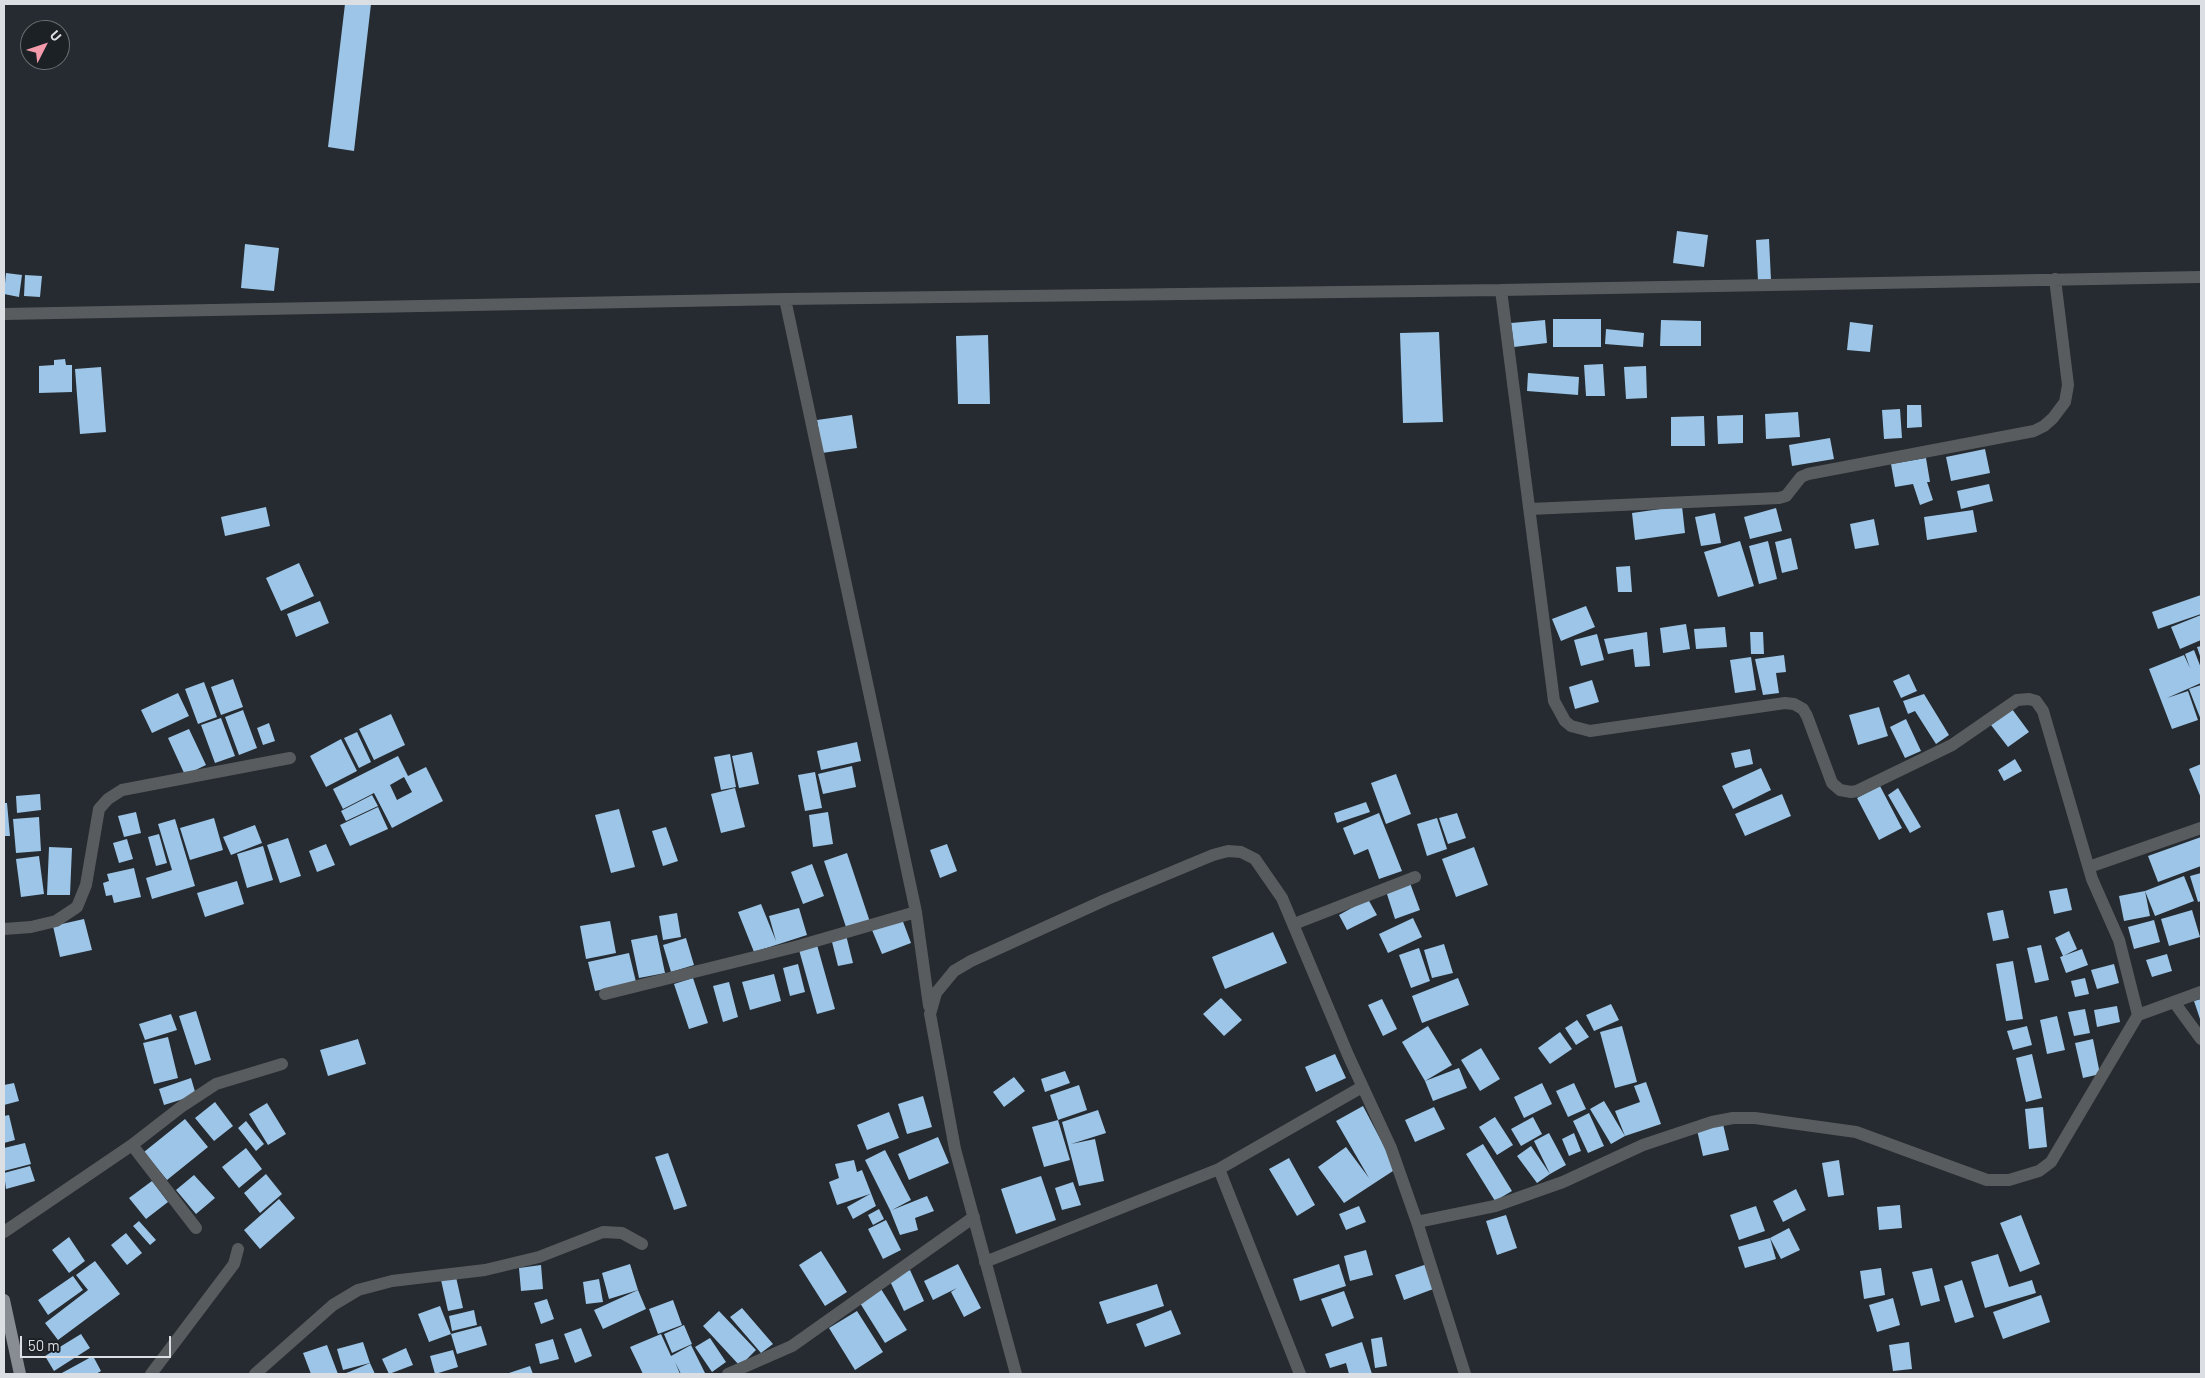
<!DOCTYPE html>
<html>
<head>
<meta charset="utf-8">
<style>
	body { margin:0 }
	#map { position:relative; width:2205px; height:1378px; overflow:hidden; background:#252b30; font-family:Barlow,sans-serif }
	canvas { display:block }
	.frame { position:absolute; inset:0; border:5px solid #dbdee2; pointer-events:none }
	.north { position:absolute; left:20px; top:20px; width:50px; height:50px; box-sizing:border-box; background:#1c2126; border:1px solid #686d71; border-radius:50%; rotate:49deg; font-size:14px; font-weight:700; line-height:20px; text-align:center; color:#dbdee2 }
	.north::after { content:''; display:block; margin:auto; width:18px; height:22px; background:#f39aab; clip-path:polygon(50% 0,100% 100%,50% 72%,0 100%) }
	.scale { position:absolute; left:20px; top:1336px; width:151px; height:22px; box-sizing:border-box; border:2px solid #dbdee2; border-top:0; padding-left:6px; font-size:15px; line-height:18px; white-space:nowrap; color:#dbdee2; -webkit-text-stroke:4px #1c2126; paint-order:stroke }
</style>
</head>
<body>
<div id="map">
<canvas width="2205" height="1378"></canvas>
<div class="frame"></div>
<div class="north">U</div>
<div class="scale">50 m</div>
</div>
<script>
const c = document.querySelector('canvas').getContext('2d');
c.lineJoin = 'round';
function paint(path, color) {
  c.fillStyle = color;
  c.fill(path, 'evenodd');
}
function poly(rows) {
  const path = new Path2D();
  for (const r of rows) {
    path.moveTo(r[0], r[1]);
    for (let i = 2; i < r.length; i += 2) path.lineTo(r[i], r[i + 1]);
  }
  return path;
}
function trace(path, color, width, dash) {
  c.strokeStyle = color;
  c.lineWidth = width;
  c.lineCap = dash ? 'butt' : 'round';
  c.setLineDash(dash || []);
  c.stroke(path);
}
paint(poly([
	[345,4,371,4,354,151,328,147],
	[1677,231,1708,235,1704,267,1673,263],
	[1769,239,1771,280,1758,281,1756,240],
	[245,244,279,248,274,291,241,288],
	[6,273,22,275,19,297,4,294],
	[25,275,42,276,40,297,24,296],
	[1553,319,1601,319,1601,347,1553,347],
	[1545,320,1547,343,1514,347,1511,323],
	[1661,320,1701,321,1701,346,1660,346],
	[1850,322,1873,325,1870,352,1847,350],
	[1606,329,1644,333,1643,347,1605,344],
	[1439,332,1443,422,1403,423,1400,333],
	[988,335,990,404,958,404,956,336],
	[65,359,66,365,72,365,72,392,39,393,39,366,54,365,54,360],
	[1603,364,1605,396,1586,396,1584,365],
	[1646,366,1647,398,1626,399,1624,367],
	[101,367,106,432,80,434,75,369],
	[1528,373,1579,377,1578,395,1527,391],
	[1907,405,1921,405,1922,427,1907,428],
	[1900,409,1902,438,1884,439,1882,410],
	[1798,412,1800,437,1766,439,1765,414],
	[852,415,857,448,822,453,817,420],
	[1743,415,1743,443,1718,444,1717,416],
	[1704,416,1705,446,1671,446,1671,417],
	[1830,438,1834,459,1792,466,1789,445],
	[1985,449,1990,473,1951,481,1946,457],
	[1926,458,1930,482,1927,482,1933,500,1920,505,1913,484,1895,487,1891,464],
	[1989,484,1993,501,1961,509,1957,491],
	[1682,506,1685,533,1635,540,1632,513],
	[266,507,270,526,225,536,221,517],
	[1776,508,1782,531,1750,539,1744,517],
	[1973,510,1977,532,1927,540,1924,517],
	[1715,513,1721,543,1701,546,1695,517],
	[1874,519,1879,545,1855,549,1850,524],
	[1791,538,1798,569,1782,573,1775,542],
	[1740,541,1754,586,1718,597,1704,552],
	[1768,541,1777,579,1759,584,1749,546],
	[299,563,314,596,281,611,266,578],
	[1630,566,1632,592,1618,592,1616,567],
	[2201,595,2201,614,2158,629,2152,612],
	[320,601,329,623,296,637,287,614],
	[1586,606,1595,627,1561,641,1552,619],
	[2201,615,2201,640,2180,649,2171,627],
	[1686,624,1690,649,1663,653,1660,628],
	[1725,627,1727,647,1696,649,1694,629],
	[1647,632,1650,666,1635,667,1633,649,1608,654,1604,639],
	[1750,632,1763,632,1764,654,1751,654],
	[1597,634,1604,660,1581,666,1574,640],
	[2201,646,2201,659,2197,647],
	[2194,650,2201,668,2201,683,2167,698,2188,691,2198,720,2172,729,2149,669,2184,655,2190,668,2185,654],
	[1784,655,1786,672,1776,673,1779,693,1763,695,1755,659],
	[1751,657,1756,690,1735,693,1730,660],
	[1909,674,1917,691,1901,698,1893,681],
	[233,679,243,707,221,715,211,687],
	[1592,680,1599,702,1575,709,1569,687],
	[204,682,217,717,198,724,185,689],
	[2201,685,2201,720,2189,689],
	[178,693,189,716,152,733,141,710],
	[1924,694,1949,735,1936,744,1915,711,1908,714,1903,701],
	[1879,707,1888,736,1858,745,1849,715],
	[2012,709,2029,732,2008,747,1991,725],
	[243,710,257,748,239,755,225,717],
	[391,714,405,745,374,760,359,729],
	[221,718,235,756,215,763,201,725],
	[1906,719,1921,751,1905,758,1890,727],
	[269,723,275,741,263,745,257,728],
	[189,729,206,765,185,775,168,738],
	[357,732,371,762,359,768,344,738],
	[341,739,357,771,326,787,310,756],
	[857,742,861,761,821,770,817,751],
	[1750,749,1753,764,1735,768,1731,753],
	[752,752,759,784,739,788,732,756],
	[730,754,736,787,721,790,714,757],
	[398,756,408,776,426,767,443,801,392,828,374,793,343,809,333,789],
	[404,777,412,792,397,800,390,785],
	[2015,759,2022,771,2004,781,1998,770],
	[2201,764,2201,798,2189,769],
	[852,766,856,787,823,794,818,774],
	[1761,768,1771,790,1733,809,1722,786],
	[815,772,822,808,805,811,798,775],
	[1396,774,1411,814,1386,824,1371,783],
	[1880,786,1902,828,1879,840,1857,798],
	[735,788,745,827,721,833,711,794],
	[1898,788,1921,827,1910,833,1888,795],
	[40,794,41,810,17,813,16,796],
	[1782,794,1791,816,1745,836,1735,814],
	[372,795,378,806,346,821,341,811],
	[1366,802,1370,812,1337,823,1334,813],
	[4,803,7,803,10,836,4,836],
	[378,807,388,829,350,846,340,825],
	[619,809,635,867,611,873,595,815],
	[136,812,141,833,124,837,118,816],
	[828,812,833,844,813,847,809,815],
	[1379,813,1402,871,1379,879,1368,849,1354,855,1343,828],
	[1457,813,1466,838,1448,844,1439,818],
	[39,817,41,851,16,853,13,819],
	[214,818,223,850,190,860,180,828],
	[1437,818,1447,849,1427,856,1417,824],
	[175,819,195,886,152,899,146,878,172,870,158,824],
	[255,825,262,843,231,855,223,837],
	[666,827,678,861,663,866,652,831],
	[159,834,167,863,156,866,148,837],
	[2201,837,2201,866,2158,882,2148,856],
	[288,838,301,876,280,883,267,845],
	[127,839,133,859,119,863,113,843],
	[326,844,335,865,317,872,309,851],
	[947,844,957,871,940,878,930,850],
	[263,846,273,880,247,888,237,854],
	[49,847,72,848,70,895,47,895],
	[1474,847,1488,885,1456,897,1442,859],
	[847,853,870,922,847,930,824,861],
	[39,856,44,894,21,897,16,859],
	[812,864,824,896,803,904,791,872],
	[134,868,141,897,114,903,112,895,106,896,103,883,109,881,107,874],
	[2201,873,2201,901,2198,902,2190,876],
	[2184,876,2194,901,2155,916,2145,891],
	[237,881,244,904,205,917,197,893],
	[1410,883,1420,910,1395,919,1386,891],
	[2067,888,2072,910,2054,914,2049,891],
	[2145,891,2150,916,2124,921,2119,896],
	[1368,899,1377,915,1347,930,1339,915],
	[761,904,776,941,769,916,799,908,807,935,754,952,738,912],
	[2003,910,2009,938,1993,941,1987,913],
	[2192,910,2200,937,2169,946,2161,919],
	[677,913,681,937,663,940,659,916],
	[1413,918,1422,937,1388,953,1379,934],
	[84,919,92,950,60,957,53,926],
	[902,919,911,943,882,954,872,930],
	[2154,920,2160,942,2134,949,2128,927],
	[610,921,616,953,586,959,580,926],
	[2069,931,2077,949,2063,956,2055,938],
	[1273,932,1287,963,1225,989,1212,957],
	[657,935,665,973,639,978,631,940],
	[846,935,853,963,838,966,831,938],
	[686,938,694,965,671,972,663,945],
	[1444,944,1453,973,1432,978,1424,950],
	[817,945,835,1009,817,1014,799,950],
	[2041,945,2049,980,2035,983,2027,948],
	[1419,948,1430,981,1411,988,1399,955],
	[2082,949,2088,965,2066,973,2060,957],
	[629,953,636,982,595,991,588,962],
	[2167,954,2172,971,2152,977,2146,960],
	[2013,961,2023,1019,2006,1021,1996,964],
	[798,964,805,992,790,996,783,968],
	[2114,964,2119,983,2097,989,2091,970],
	[774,974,781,1001,750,1010,742,982],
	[693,978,708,1023,689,1029,674,984],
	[1458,978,1469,1005,1422,1023,1412,996],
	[2085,978,2089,994,2075,997,2071,981],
	[729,982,738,1017,723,1022,713,986],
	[1221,998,1242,1020,1224,1036,1203,1014],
	[1382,999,1397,1029,1383,1036,1368,1005],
	[2201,999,2201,1022,2194,1001],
	[1611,1004,1619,1020,1594,1031,1586,1015],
	[2117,1006,2120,1022,2097,1027,2094,1010],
	[2085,1009,2090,1033,2074,1036,2068,1012],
	[196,1011,211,1060,195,1065,179,1016],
	[171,1014,177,1030,145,1040,139,1024],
	[2057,1016,2065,1050,2047,1054,2040,1020],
	[1577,1020,1589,1037,1576,1045,1565,1028],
	[1428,1026,1452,1065,1425,1081,1459,1068,1467,1088,1433,1101,1425,1081,1402,1042],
	[1622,1026,1637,1082,1615,1088,1600,1032],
	[2027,1026,2032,1045,2013,1050,2007,1031],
	[1560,1032,1572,1049,1550,1064,1538,1048],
	[168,1037,178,1078,154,1084,143,1043],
	[358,1039,366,1064,328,1076,320,1050],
	[2093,1039,2100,1074,2083,1078,2075,1043],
	[1481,1048,1500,1079,1480,1091,1461,1060],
	[1335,1054,1346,1078,1316,1092,1305,1067],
	[2032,1054,2042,1098,2026,1102,2016,1058],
	[1065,1071,1070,1083,1045,1092,1041,1079],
	[1014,1077,1025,1091,1004,1107,993,1092],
	[191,1078,196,1095,164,1105,159,1089],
	[1646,1082,1661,1124,1625,1136,1615,1111,1640,1102,1634,1086],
	[14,1083,19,1101,4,1105,4,1085],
	[1542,1083,1552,1104,1524,1118,1514,1097],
	[1574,1083,1586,1109,1568,1117,1556,1091],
	[1079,1085,1087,1110,1058,1120,1050,1095],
	[923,1096,932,1127,907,1134,898,1104],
	[1604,1101,1625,1136,1611,1144,1590,1109],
	[215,1102,233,1126,214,1141,195,1118],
	[267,1103,286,1134,268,1145,249,1114],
	[1363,1106,1396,1169,1344,1203,1318,1167,1346,1147,1369,1178,1336,1121],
	[1434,1107,1445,1129,1415,1142,1405,1120],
	[2043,1107,2047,1147,2029,1149,2025,1109],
	[1098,1110,1106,1133,1071,1144,1095,1139,1104,1181,1079,1186,1062,1122],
	[889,1112,899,1138,867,1150,857,1125],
	[1589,1113,1604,1146,1588,1153,1573,1121],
	[9,1115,15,1140,4,1143,4,1116],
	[1495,1117,1513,1145,1497,1155,1479,1127],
	[1533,1117,1542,1134,1521,1146,1511,1129],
	[185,1119,208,1147,167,1180,144,1152],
	[1058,1120,1070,1160,1044,1167,1032,1127],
	[246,1121,264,1144,256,1151,238,1128],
	[1723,1124,1729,1150,1703,1156,1697,1130],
	[1549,1133,1566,1165,1550,1174,1534,1141],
	[1574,1133,1581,1151,1569,1156,1562,1139],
	[938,1137,949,1163,909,1180,898,1154],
	[25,1143,31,1164,4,1171,4,1148],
	[1483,1144,1512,1191,1495,1201,1466,1154],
	[1531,1146,1550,1174,1537,1183,1517,1156],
	[246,1148,262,1169,239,1188,222,1167],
	[885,1150,911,1200,892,1210,927,1196,934,1211,915,1218,918,1230,900,1235,890,1210,865,1160],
	[668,1153,687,1206,674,1210,655,1157],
	[1289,1158,1315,1205,1297,1216,1269,1169],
	[854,1160,857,1172,862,1170,876,1206,853,1219,847,1207,870,1194,837,1205,829,1182,839,1178,835,1164],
	[1839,1160,1844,1195,1828,1197,1822,1163],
	[30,1166,35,1181,6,1189,4,1173],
	[266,1174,282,1194,260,1213,244,1193],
	[194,1175,215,1198,196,1214,176,1190],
	[1041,1176,1056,1220,1016,1234,1001,1189],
	[152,1181,168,1202,146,1219,129,1198],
	[1073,1182,1081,1205,1062,1210,1055,1188],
	[1796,1189,1806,1210,1783,1222,1773,1201],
	[279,1199,295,1218,260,1249,244,1230],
	[1900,1205,1902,1228,1879,1230,1877,1207],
	[1359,1206,1366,1222,1346,1230,1339,1214],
	[1756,1206,1765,1231,1739,1240,1730,1215],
	[879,1209,884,1219,873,1225,868,1215],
	[1506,1215,1517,1248,1497,1255,1486,1221],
	[2021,1215,2040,1264,2020,1272,2000,1223],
	[886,1220,901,1250,883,1259,868,1229],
	[139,1221,156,1240,150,1245,133,1226],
	[1789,1228,1800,1250,1781,1259,1770,1238,1776,1259,1745,1268,1738,1247,1770,1238],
	[126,1233,142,1253,127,1265,111,1245],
	[69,1237,85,1261,69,1273,52,1250],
	[1366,1250,1373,1275,1350,1281,1344,1256],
	[821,1251,847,1292,825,1306,799,1265],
	[1998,1254,2009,1287,2032,1280,2036,1293,1985,1308,1971,1262],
	[95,1261,120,1294,58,1340,45,1323,88,1290,76,1275],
	[630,1264,638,1290,609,1299,602,1273],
	[958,1264,981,1308,964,1317,951,1292,957,1288,933,1300,924,1281],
	[1339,1264,1346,1286,1300,1301,1293,1279],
	[1427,1264,1436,1288,1404,1300,1395,1275],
	[541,1265,543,1289,521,1291,519,1268],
	[1881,1268,1885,1295,1864,1299,1860,1271],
	[1932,1268,1940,1301,1921,1306,1912,1272],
	[910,1270,924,1301,904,1311,889,1279],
	[73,1276,83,1290,48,1315,38,1300],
	[456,1277,463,1308,448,1311,441,1280],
	[599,1279,603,1302,586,1304,583,1282],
	[1962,1280,1974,1317,1955,1323,1944,1286],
	[1157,1284,1164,1306,1107,1324,1099,1302],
	[881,1289,907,1330,885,1343,860,1303],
	[638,1290,646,1309,603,1329,594,1310],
	[1344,1291,1354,1318,1332,1327,1321,1299],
	[2041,1295,2050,1322,2003,1339,1993,1312],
	[1893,1298,1900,1325,1877,1332,1869,1305],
	[547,1299,554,1319,541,1324,534,1303],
	[673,1300,682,1325,658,1334,649,1309],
	[440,1306,451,1334,429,1342,418,1314],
	[742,1308,773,1344,761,1353,730,1317],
	[474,1310,477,1325,452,1331,449,1316],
	[1171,1310,1181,1334,1145,1347,1136,1324],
	[719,1311,756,1350,740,1366,703,1326],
	[857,1311,883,1352,855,1370,829,1328],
	[684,1325,692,1344,672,1353,664,1334],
	[481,1326,487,1345,457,1354,451,1334],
	[581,1328,592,1356,575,1363,564,1334],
	[81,1334,90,1348,54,1371,45,1356],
	[661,1334,671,1356,691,1345,705,1373,681,1374,675,1362,680,1374,643,1374,630,1347],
	[1382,1337,1387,1366,1375,1368,1371,1339],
	[710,1338,726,1362,712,1372,695,1347],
	[553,1339,559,1359,540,1364,535,1344],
	[363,1342,370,1363,343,1370,337,1349],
	[1362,1342,1372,1374,1349,1374,1346,1363,1330,1368,1325,1354],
	[1909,1342,1912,1369,1893,1371,1889,1345],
	[327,1345,338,1374,311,1374,303,1353],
	[406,1348,413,1365,389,1374,382,1359],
	[453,1350,458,1367,435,1374,430,1356],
	[93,1356,101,1371,96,1374,60,1374],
	[370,1363,375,1374,343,1374,349,1372],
	[530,1366,533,1374,506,1374]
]), '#9cc5e7');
trace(poly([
	[1501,290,1554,701,1565,721,1571,726,1590,731,1785,703,1794,704,1803,709,1807,716,1832,783,1840,790,1851,792,1857,791,1952,745,2017,700,2029,699,2036,701,2043,711,2092,879,2119,940,2138,1015],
	[785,299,916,912,929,1006],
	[4,314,785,299,1501,290,2201,277],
	[1530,509,1779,498,1786,496,1801,477,1808,474,2034,431,2044,426,2053,418,2065,402,2068,385,2055,279],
	[2089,867,2201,828],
	[1294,924,1415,877],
	[4,929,31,927,56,921,77,907,86,885,99,809,108,799,122,790,290,758],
	[605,994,795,947,916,912],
	[2174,1002,2201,1039],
	[132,1145,196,1228],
	[1219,1169,1300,1374],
	[1417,1222,1465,1374],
	[4,1232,132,1145,181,1107,216,1084,282,1064],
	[985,1262,1219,1169,1362,1087],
	[151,1374,234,1264,238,1249],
	[255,1374,333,1305,358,1290,392,1281,485,1270,539,1257,603,1232,622,1233,642,1244],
	[728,1374,792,1346,974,1217],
	[1016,1374,955,1149,930,1014,936,993,954,971,971,961,1105,900,1213,855,1228,851,1241,852,1255,859,1282,898,1348,1055,1391,1148,1417,1222,1495,1206,1563,1182,1643,1145,1712,1122,1733,1118,1755,1118,1856,1132,1987,1180,2009,1180,2039,1171,2051,1162,2138,1015,2201,992]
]), '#595c5f', 12);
trace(poly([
	[4,1300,20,1374]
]), '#878d92', 12);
</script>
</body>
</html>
